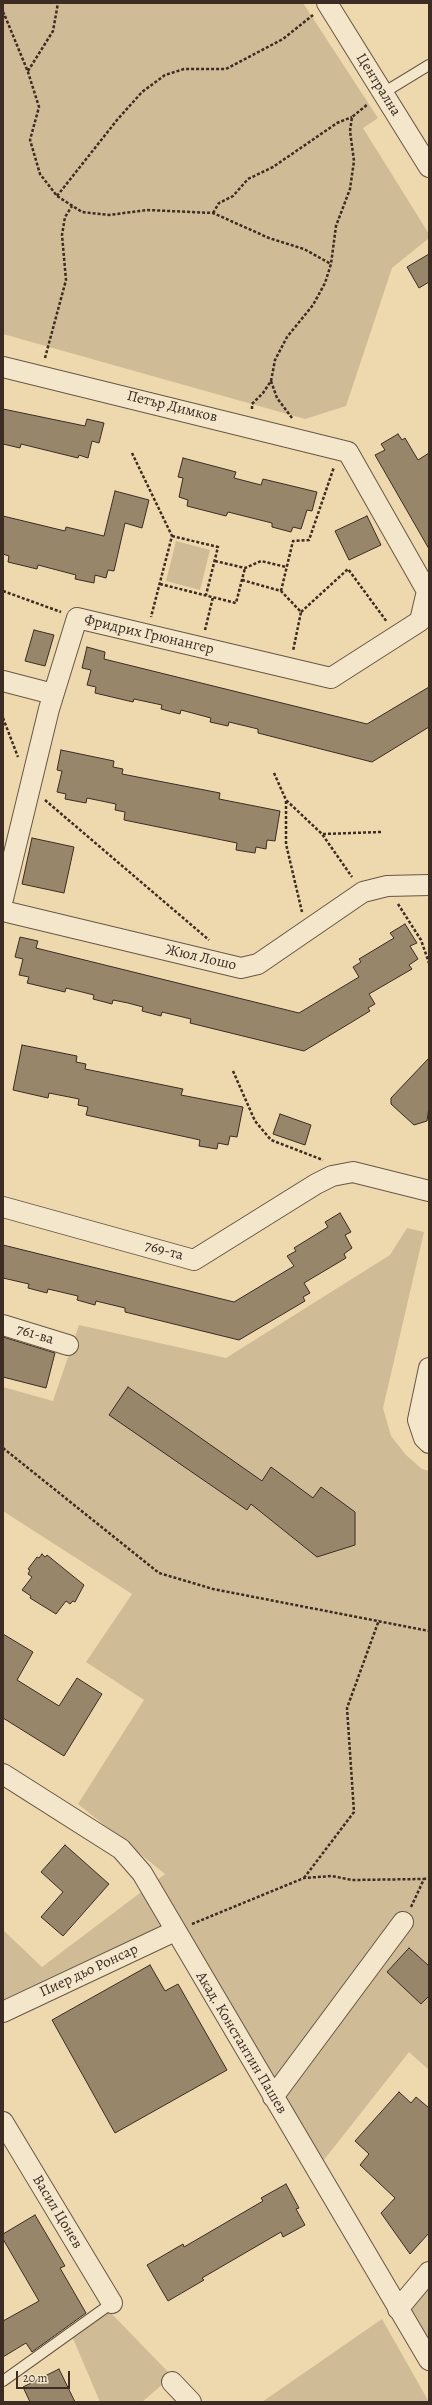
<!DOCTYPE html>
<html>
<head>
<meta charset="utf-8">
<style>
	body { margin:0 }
	#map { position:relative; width:432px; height:2405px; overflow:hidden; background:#edd9ad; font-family:Alegreya,serif }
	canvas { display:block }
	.frame { position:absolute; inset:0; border:4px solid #3c2c23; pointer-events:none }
	.scale { position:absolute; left:16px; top:2371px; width:54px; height:18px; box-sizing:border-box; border:2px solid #3c2c23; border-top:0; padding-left:5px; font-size:12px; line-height:14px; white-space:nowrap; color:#3c2c23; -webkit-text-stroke:3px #f3e6ca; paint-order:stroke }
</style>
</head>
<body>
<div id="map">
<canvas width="432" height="2405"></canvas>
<div class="frame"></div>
<div class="scale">20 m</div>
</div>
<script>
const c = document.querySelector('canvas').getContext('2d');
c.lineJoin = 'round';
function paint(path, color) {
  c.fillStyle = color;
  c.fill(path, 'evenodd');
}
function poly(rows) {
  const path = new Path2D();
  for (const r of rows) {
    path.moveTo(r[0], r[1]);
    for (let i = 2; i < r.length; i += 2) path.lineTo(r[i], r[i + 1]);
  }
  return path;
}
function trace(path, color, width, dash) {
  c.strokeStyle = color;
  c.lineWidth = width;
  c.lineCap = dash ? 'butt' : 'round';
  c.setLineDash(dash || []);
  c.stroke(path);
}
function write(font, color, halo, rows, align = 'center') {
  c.font = font + ' Alegreya,serif';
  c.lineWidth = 4;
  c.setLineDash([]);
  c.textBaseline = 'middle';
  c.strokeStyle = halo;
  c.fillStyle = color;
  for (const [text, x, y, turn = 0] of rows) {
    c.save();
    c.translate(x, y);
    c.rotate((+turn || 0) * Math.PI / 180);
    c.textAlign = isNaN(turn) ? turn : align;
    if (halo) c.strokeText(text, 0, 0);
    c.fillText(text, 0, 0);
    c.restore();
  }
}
paint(poly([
	[3,3,303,3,378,118,363,128,429,234,429,238,392,268,346,406,305,419,3,334],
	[176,541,210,550,200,590,166,581],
	[407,1228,424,1232,383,1408,391,1436,406,1455,422,1469,429,1471,429,2070,409,2052,316,2170,175,1931,3,2012,3,1930,42,1967,165,1874,78,1804,144,1700,86,1662,132,1594,3,1511,3,1387,53,1401,79,1325,226,1358,390,1255],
	[429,2272,429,2353,398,2309],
	[109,2311,172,2376,142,2402,100,2402,72,2336],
	[382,2319,429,2402,262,2402]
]), '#cfbc96');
const building = poly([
	[429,254,429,282,419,288,407,267,429,254],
	[3,409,85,426,87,419,104,423,99,443,92,441,88,458,79,455,78,458,21,444,20,448,3,444,3,409],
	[398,434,402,440,405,438,418,460,429,453,429,549,375,455,385,450,381,444,398,434],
	[183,458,236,472,234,478,261,485,263,479,317,492,312,511,307,510,301,529,293,527,291,532,272,527,272,523,228,512,226,516,187,506,188,500,179,497,183,478,178,477,183,458],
	[115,491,149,500,142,528,125,523,114,571,108,570,106,578,95,575,94,583,75,579,76,575,38,565,37,569,8,562,9,556,3,554,3,516,65,531,66,527,104,536,115,491],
	[367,516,381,545,349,560,335,531,367,516],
	[34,630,54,635,45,666,25,661,34,630],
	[87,647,105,652,104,659,367,724,429,687,429,727,372,762,258,733,258,729,229,722,228,726,210,722,211,718,181,710,180,714,161,709,162,705,134,699,133,702,95,693,96,687,87,685,91,670,82,668,87,647],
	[61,750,114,761,113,767,123,769,122,774,220,793,219,799,280,811,275,841,267,840,266,849,256,847,255,853,236,850,237,843,124,820,125,812,115,810,116,804,87,798,86,803,65,799,66,794,57,792,62,771,57,770,61,750],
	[32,838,74,847,64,893,22,884,32,838],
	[405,924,417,943,410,946,418,959,409,965,412,969,369,994,375,1004,368,1008,370,1011,304,1051,190,1023,191,1019,162,1012,161,1016,142,1011,143,1007,128,1003,113,1000,112,1004,93,999,94,995,66,988,65,992,27,983,29,977,19,975,23,959,15,957,20,937,38,941,36,948,299,1013,359,977,353,967,361,962,359,959,394,938,390,933,405,924],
	[22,1045,77,1056,76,1062,86,1064,85,1069,183,1089,181,1095,243,1107,237,1137,230,1136,228,1145,218,1143,217,1149,199,1146,200,1140,86,1115,88,1107,78,1105,79,1099,49,1093,48,1098,13,1090,22,1045],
	[429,1058,429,1107,427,1121,414,1125,391,1104,391,1098,429,1058],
	[280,1114,311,1125,305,1145,273,1134,280,1114],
	[340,1213,351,1232,345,1235,352,1248,344,1254,346,1258,304,1283,310,1293,303,1297,305,1301,239,1340,125,1312,125,1308,96,1301,95,1305,77,1300,78,1296,48,1289,47,1293,28,1288,29,1284,3,1278,3,1245,234,1302,294,1266,287,1256,296,1251,294,1248,328,1227,325,1222,340,1213],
	[3,1337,55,1353,46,1388,3,1377,3,1337],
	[128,1387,262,1481,271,1467,313,1498,321,1487,355,1512,355,1545,317,1557,251,1504,247,1510,109,1415,128,1387],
	[42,1554,45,1557,47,1555,84,1585,75,1602,73,1601,70,1604,66,1601,56,1614,30,1598,31,1596,22,1590,32,1577,28,1574,30,1570,28,1569,37,1557,39,1558,42,1554],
	[3,1634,33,1652,17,1680,59,1706,77,1678,102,1694,64,1756,3,1718,3,1634],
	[65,1845,109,1884,63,1936,41,1917,63,1892,41,1872,65,1845],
	[409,1948,429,1966,429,1996,421,2004,387,1972,409,1948],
	[150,1965,165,1991,178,1984,227,2070,115,2133,52,2020,150,1965],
	[399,2092,411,2103,416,2097,429,2108,429,2233,410,2254,381,2213,395,2198,360,2165,369,2154,355,2141,399,2092],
	[286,2184,299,2208,296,2209,305,2225,283,2237,281,2232,202,2278,204,2280,168,2301,147,2265,183,2244,184,2247,263,2201,261,2198,286,2184],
	[35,2215,65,2266,60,2268,86,2313,32,2352,26,2343,3,2357,3,2321,39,2301,3,2239,3,2234,35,2215],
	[59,2369,75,2402,30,2402,23,2387,59,2369]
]);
paint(building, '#98866b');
trace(building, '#3c2c23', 1);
const lane = poly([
	[383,93,429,65],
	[3,2381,112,2303]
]);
const street = poly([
	[327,3,429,167],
	[3,367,348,452,427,591,420,621,331,678,77,618,49,709,3,899],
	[3,681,53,694],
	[3,911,241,968,258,964,363,892,387,886,429,885],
	[3,1207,194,1260,316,1184,332,1176,353,1172,429,1191],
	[3,1325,68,1345],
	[429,1368,418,1420,424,1438,429,1443],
	[3,1774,121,1849,142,1873,429,2360],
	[3,2012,175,1931],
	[273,2097,403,1922],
	[3,2122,112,2303],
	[398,2309,429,2272],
	[172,2382,191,2402]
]);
trace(lane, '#685746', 12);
trace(street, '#685746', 22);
trace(poly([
	[3,12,5,16,3,17],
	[5,16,28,72,39,107,30,140,40,174,57,196,82,212,109,215,147,210,213,213,269,238,304,249,331,264],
	[28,71,53,31,58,3],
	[57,196,117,120,142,92,165,75,184,69,226,69,283,39,313,15],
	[213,213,219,203,233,196,248,179,273,167,337,123,352,117],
	[45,358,66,280,62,235,65,217,72,206],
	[271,381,277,398,292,418],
	[252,409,252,404,263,393,271,381,275,360,287,337,313,305,325,283,331,264,336,226,350,189,354,161,350,131,352,117,368,104],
	[132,453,172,536,151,617],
	[172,536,218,547,206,595],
	[215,561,245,568,261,561,286,567],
	[242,580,281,591,301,612,293,651],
	[160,584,236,603,245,568],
	[3,591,61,612],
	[281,591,293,541,309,540,334,467],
	[301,612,348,569,387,622],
	[205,630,213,597],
	[3,718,18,757],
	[274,773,286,800,322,834,352,877],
	[45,800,209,940],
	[286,801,286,844,302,912],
	[323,834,381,832],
	[398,904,421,940,429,963],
	[233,1071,255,1121,271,1140,323,1160],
	[3,1448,159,1573,213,1589,429,1631],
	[304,1878,354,1812,347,1708,379,1620],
	[411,1907,424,1879,429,1878],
	[192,1924,304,1878,332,1876,352,1880,424,1879]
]), '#3c2c23', 2.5, [3, 2]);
trace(lane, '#f3e6ca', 10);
trace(street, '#f3e6ca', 20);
write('15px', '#3c2c23', '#f3e6ca', [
	["Централна",378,85,58],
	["Петър Димков",172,407,14],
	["Фридрих Грюнангер",149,635,13],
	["Жюл Лошо",201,958,13],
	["769-та",164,1251,15],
	["761-ва",35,1335,17],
	["Пиер дьо Ронсар",89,1971,-25],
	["Акад. Константин Пашев",241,2043,59],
	["Васил Цонев",57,2212,59]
]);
</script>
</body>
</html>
